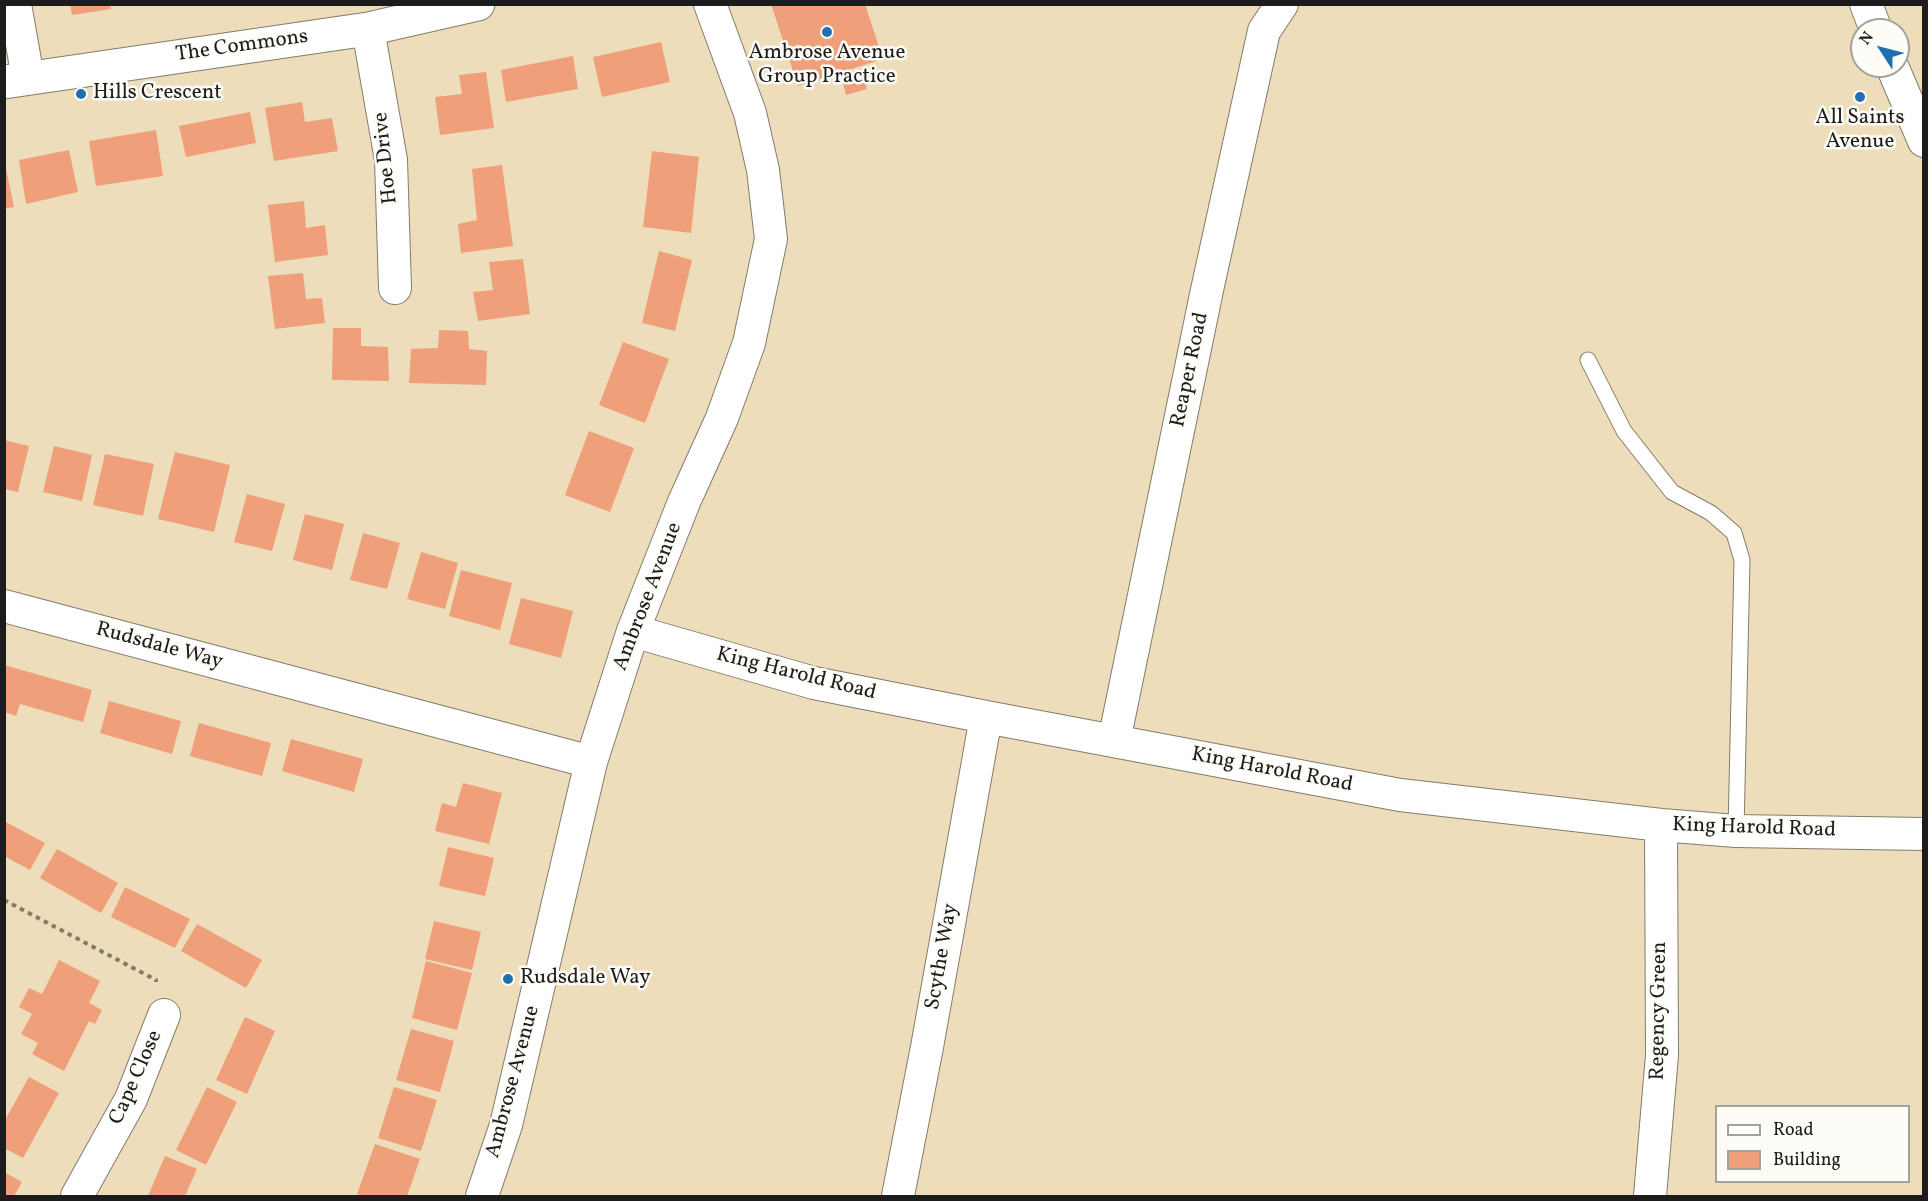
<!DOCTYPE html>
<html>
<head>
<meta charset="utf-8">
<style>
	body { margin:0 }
	#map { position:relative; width:1928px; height:1201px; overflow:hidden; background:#edddba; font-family:Vollkorn,serif }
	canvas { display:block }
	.frame { position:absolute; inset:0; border:6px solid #1c1c1c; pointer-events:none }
	.legend { position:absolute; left:1715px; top:1105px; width:195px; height:78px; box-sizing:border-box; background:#fdfcf7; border:2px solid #a3a29f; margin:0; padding:8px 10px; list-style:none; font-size:18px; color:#1c1c1c }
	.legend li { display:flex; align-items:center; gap:12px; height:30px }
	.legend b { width:30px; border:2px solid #a3a29f }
	.north { position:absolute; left:1850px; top:18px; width:60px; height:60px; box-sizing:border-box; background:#fdfcf7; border:2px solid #a3a29f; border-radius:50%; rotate:306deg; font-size:16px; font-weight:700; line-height:24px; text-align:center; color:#1c1c1c }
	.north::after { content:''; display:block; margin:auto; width:21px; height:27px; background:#1f6fb2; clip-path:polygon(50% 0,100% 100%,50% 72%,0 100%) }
</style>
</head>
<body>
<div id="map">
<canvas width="1928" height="1201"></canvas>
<div class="frame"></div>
<ul class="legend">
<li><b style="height:8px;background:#fff"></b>Road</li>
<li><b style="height:16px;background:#ef9f79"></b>Building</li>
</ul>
<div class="north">N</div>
</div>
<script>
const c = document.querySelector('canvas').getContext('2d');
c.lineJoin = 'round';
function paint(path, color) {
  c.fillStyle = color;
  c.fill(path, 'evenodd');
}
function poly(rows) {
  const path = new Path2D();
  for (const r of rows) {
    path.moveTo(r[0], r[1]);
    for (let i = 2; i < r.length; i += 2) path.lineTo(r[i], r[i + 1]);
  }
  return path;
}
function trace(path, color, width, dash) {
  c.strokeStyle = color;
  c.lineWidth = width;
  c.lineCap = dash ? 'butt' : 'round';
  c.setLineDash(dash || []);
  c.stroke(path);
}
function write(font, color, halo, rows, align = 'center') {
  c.font = font + ' Vollkorn,serif';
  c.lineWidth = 5;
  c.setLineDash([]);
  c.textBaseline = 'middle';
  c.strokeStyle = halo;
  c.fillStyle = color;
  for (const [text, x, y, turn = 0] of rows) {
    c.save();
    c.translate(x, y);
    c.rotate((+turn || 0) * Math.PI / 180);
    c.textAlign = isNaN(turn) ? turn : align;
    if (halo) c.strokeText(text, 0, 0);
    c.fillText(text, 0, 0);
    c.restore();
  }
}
paint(poly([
	[70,4,110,4,111,9,72,15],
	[771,4,865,4,883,59,798,86],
	[661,42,670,82,602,97,593,57],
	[573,56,578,89,506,102,501,70],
	[862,69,867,89,846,95,841,75],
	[486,72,494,128,440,135,435,97,462,94,459,75],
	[302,102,305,122,332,118,338,151,274,161,265,108],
	[250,112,256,143,186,157,179,126],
	[156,130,163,176,96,186,89,141],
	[69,150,78,192,26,204,19,160],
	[652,151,699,157,691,233,643,227],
	[4,159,14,207,4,209],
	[502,165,513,246,461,253,458,224,477,220,472,169],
	[304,201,306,228,325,225,328,255,275,262,268,205],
	[659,251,692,260,675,331,642,323],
	[523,259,530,314,478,321,473,292,493,290,489,262],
	[303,273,306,299,322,298,325,323,275,329,268,276],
	[333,328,361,328,361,346,388,347,389,381,332,380],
	[439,330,468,331,469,349,487,351,486,385,409,383,411,349,438,348],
	[623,342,669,359,645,423,599,405],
	[589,431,634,448,610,512,565,495],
	[4,440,29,446,18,492,4,489],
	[54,446,92,455,82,501,43,492],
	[175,452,230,465,214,532,158,519],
	[105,454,154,464,143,516,93,505],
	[247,494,285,504,272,551,234,542],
	[305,514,344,524,332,570,293,560],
	[363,533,400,543,387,589,350,580],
	[421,552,458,563,445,609,407,599],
	[461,570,512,583,500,630,449,616],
	[521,598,573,611,561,658,509,644],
	[4,665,92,690,83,722,20,704,16,716,4,712],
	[109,701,181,721,172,754,100,733],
	[199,723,271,743,262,776,190,756],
	[291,739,363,759,354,792,282,771],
	[463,783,502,793,489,844,435,831,442,803,456,807],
	[4,821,45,843,30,870,4,856],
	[448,847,494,858,485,896,439,886],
	[57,849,118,883,101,913,40,878],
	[125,887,190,919,175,948,111,917],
	[434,921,481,932,472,970,425,959],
	[197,924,262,960,246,988,181,951],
	[59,960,100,981,89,1003,102,1010,95,1024,89,1021,64,1071,32,1054,38,1043,21,1034,32,1014,19,1007,29,988,42,994],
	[426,961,472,973,457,1030,412,1018],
	[245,1017,275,1031,247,1094,216,1080],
	[411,1029,454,1041,440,1092,396,1080],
	[29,1077,59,1093,23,1158,4,1148,4,1122],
	[207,1087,237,1102,206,1165,176,1150],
	[394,1087,437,1100,421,1151,378,1138],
	[375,1144,420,1159,407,1196,363,1196,357,1194],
	[165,1156,197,1169,185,1196,148,1196],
	[4,1172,22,1182,14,1196,4,1196]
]), '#ef9f79');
const lane = poly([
	[1588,360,1624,431,1672,492,1711,513,1734,533,1742,560,1736,831]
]);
const street = poly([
	[15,4,28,78],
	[1866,4,1876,30],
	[368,29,391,160,395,288],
	[1892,66,1924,141],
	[4,606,591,762],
	[633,631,814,683,986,717,1400,795,1661,825,1736,831,1924,834],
	[1114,741,1207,290,1264,31,1282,4],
	[77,1196,131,1099,164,1015],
	[482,1196,506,1125,591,762,633,631,684,502,722,418,749,343,771,239,763,170,750,113,710,4],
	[898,1196,927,1047,986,717],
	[1650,1196,1662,1055,1661,825]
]);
const secondary = poly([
	[4,82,368,29,478,4]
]);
trace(lane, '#847c6b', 17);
trace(street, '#847c6b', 34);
trace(secondary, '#847c6b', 35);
trace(poly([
	[4,900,156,980,156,982]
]), '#847c6b', 4, [4.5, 4.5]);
trace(lane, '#fff', 15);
trace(street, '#fff', 32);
trace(secondary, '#fff', 33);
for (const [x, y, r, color] of [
	[827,32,6,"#1f6fb2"],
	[81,94,6,"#1f6fb2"],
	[1860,97,6,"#1f6fb2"],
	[508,979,6,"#1f6fb2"]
]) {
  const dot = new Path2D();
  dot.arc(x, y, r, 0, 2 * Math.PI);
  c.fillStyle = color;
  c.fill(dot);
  trace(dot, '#fdfcf7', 2);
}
write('21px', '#1c1c1c', '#fdfcf7', [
	["The Commons",242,47,-8],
	["Hoe Drive",387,158,-96],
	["Reaper Road",1191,370,-78],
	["Ambrose Avenue",649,597,-69],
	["Rudsdale Way",159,647,15],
	["King Harold Road",796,675,14],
	["King Harold Road",1272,771,11],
	["King Harold Road",1754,829,2],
	["Scythe Way",943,957,-80],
	["Regency Green",1660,1011,-89],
	["Cape Close",137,1078,-66],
	["Ambrose Avenue",514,1082,-75]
]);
write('21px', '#1c1c1c', '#fdfcf7', [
	["Ambrose Avenue",827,54],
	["Group Practice",827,78],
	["Hills Crescent",93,94,"left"],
	["All Saints",1860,119],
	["Avenue",1860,143],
	["Rudsdale Way",520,979,"left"]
]);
</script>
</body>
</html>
